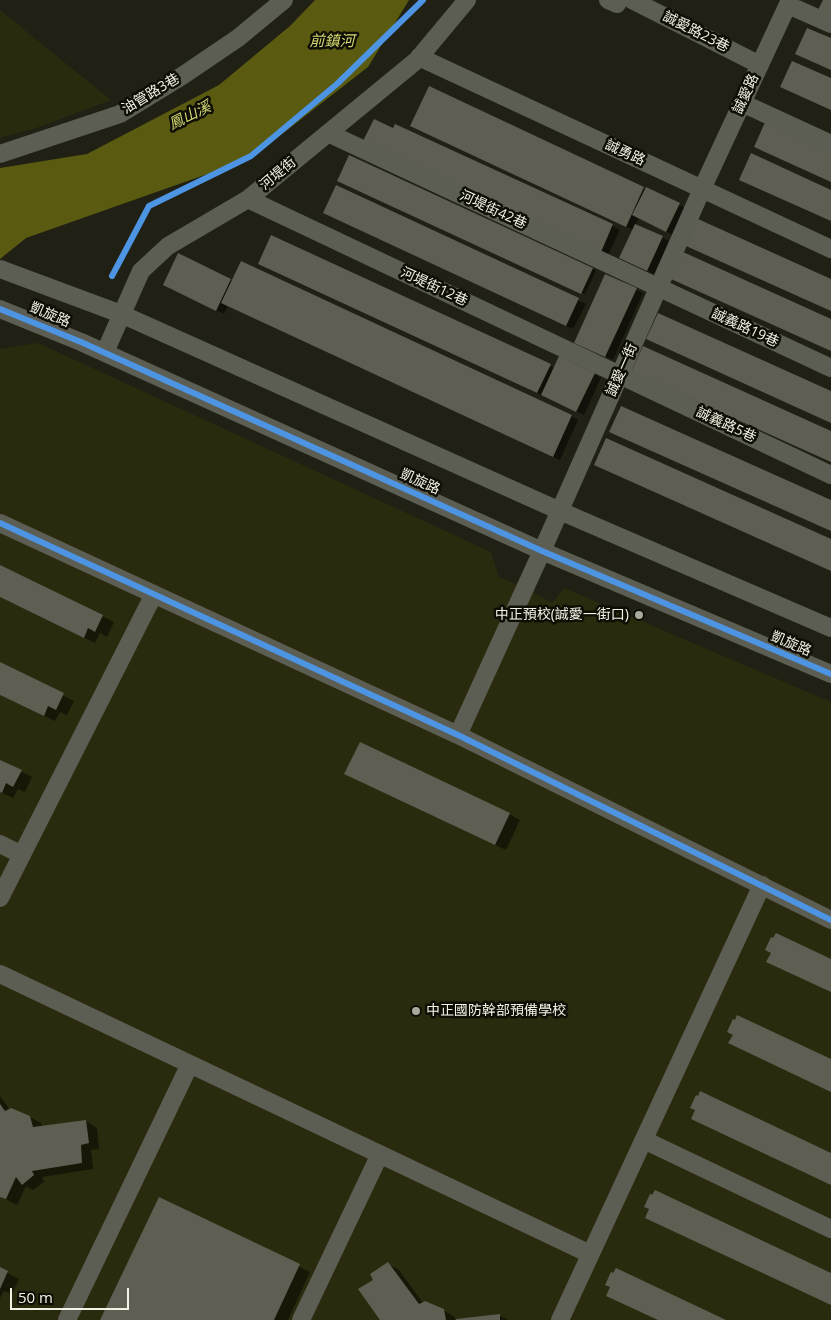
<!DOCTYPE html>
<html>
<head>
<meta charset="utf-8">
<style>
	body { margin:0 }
	#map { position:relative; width:831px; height:1320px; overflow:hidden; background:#202114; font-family:"Open Sans",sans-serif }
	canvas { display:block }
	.scale { position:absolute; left:10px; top:1288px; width:119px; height:22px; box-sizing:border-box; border:2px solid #f2f3e4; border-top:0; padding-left:6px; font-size:15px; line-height:18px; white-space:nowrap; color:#f2f3e4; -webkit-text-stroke:4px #0e0e05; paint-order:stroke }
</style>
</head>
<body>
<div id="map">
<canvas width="831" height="1320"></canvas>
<div class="scale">50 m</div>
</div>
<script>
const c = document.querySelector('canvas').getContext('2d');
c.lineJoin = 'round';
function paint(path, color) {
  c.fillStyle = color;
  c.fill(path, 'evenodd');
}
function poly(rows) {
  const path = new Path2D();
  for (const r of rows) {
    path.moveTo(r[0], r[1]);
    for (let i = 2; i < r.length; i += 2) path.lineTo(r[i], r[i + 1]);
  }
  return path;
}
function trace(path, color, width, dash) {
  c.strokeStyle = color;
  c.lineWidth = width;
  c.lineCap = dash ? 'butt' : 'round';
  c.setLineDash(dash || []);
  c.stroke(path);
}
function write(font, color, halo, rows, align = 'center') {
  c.font = font + ' "Open Sans","Noto Sans TC",sans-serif';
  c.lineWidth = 5;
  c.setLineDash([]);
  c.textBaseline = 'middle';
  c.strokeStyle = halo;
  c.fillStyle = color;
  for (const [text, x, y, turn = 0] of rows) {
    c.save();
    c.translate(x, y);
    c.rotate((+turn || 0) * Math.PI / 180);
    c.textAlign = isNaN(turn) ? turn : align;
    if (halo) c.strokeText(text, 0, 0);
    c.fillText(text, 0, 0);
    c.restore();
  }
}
paint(poly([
	[0,10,111,100,36,128,0,138],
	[38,343,491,552,499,577,525,588,552,603,564,588,831,702,831,1320,0,1320,0,349]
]), '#2a2b0e');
paint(poly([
	[315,0,409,0,368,67,250,159,26,238,0,259,0,168,87,154,219,85,290,26]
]), '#5a5b11');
paint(poly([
	[429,88,686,208,673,235,639,218,635,225,669,241,654,274,628,262,634,230,606,217],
	[342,182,593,269,596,271,585,294],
	[337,187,586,304,573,329,332,217],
	[603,221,620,230,608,255,593,248],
	[178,255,233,281,241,263,571,416,578,420,560,460,228,306,224,314,171,289],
	[266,268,555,368,594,374,601,378,584,415],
	[606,275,643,293,613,360,582,346],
	[0,566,114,622,107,637,100,633,95,643,0,597],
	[0,664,74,701,67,715,60,712,55,721,0,695],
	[0,761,32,777,25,792,18,789,13,798,0,792],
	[357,780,509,814,520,820,506,850],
	[0,1096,10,1110,30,1117,41,1123,42,1127,86,1121,97,1128,99,1149,91,1150,93,1169,42,1177,44,1182,33,1190,26,1186,17,1205,0,1196],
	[159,1199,310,1272,288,1320,102,1320],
	[388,1264,399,1270,423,1303,443,1310,455,1317,455,1320,382,1320,374,1280],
	[0,1269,19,1279,12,1294,4,1291,0,1298],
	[499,1315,508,1320,456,1320]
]), '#0007');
paint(poly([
	[823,0,831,0,831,18,817,12],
	[807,28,831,38,831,70,795,54],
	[792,61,831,78,831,110,780,87],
	[429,86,644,187,626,227,410,126],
	[374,119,393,128,395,124,613,224,601,252,363,141],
	[766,120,831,150,831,182,754,147],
	[751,153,831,190,831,221,739,180],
	[349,155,593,268,581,294,337,181],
	[336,185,579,298,566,326,323,213],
	[646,187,680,203,666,232,632,215],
	[698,219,831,279,831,311,686,246],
	[635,224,663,236,647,271,619,258],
	[271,235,551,364,537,393,258,264],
	[683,252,831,319,831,351,671,279],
	[178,253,231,279,216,311,163,285],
	[241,261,572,415,553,457,221,303],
	[605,274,637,288,605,357,574,343],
	[658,313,831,391,831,423,646,339],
	[643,346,831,431,831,462,631,372],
	[559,356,595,373,576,412,541,395],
	[621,406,831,500,831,531,609,432],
	[606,438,831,539,831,571,594,465],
	[0,565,103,615,95,632,88,628,84,638,0,597],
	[0,662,64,693,56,710,48,706,44,716,0,695],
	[360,742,510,813,495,845,344,774],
	[0,760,22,770,13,787,6,783,2,793,0,792],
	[776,933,831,959,831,992,766,962,771,953,765,950,771,937,773,938],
	[737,1015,831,1059,831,1092,728,1043,733,1035,727,1032,733,1019,735,1020],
	[700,1091,831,1153,831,1185,691,1119,695,1110,690,1108,696,1095,698,1096],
	[0,1104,5,1111,11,1108,30,1116,33,1127,86,1120,89,1143,81,1145,82,1163,32,1171,34,1175,22,1185,16,1177,6,1199,0,1197],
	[655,1190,831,1273,831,1305,645,1218,649,1209,644,1207,650,1194,652,1195],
	[159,1197,300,1264,274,1320,100,1320],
	[388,1262,419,1304,425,1301,444,1309,446,1320,380,1320,358,1289,373,1280,370,1274],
	[0,1267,8,1271,0,1289],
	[616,1268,726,1320,658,1320,606,1296,610,1287,605,1285,611,1272,613,1273],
	[500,1314,500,1320,456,1320,456,1319]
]), '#5e5e53');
trace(poly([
	[608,0,617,4],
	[632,0,760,65],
	[788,5,831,24],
	[419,57,831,249],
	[742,103,831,144],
	[328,133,831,368],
	[0,154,120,114,182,76,238,38,284,0],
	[248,199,831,475],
	[0,269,121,314,560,511,831,628],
	[0,309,81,342,542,551,831,674],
	[105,352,141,271,168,246,248,199,417,60,467,0],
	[0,523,458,735,831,920],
	[458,735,542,551,702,189,790,0],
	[0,844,22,855],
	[0,898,154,594],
	[0,974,590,1254],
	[644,1140,831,1229],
	[67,1320,190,1064],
	[301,1320,380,1154],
	[560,1320,762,885]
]), '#5d5e53', 18);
trace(poly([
	[112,276,149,206,251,156,337,84,423,0],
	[0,309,81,342,542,551,831,674],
	[0,523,458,735,831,920]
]), '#4d94e3', 6);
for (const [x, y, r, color] of [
	[639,615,5,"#a8aa9b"],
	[416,1011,5,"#a8aa9b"]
]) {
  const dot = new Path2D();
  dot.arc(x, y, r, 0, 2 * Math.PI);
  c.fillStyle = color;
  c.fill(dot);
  trace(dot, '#0e0e05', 2);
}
write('14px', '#f2f3e4', '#0e0e05', [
	["誠愛路23巷",696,32,27],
	["油管路3巷",151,94,-31],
	["誠愛路",746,94,-65],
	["誠勇路",625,153,25],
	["河堤街",278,174,-40],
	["河堤街42巷",493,210,25],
	["河堤街12巷",434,287,25],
	["凱旋路",50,315,23],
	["誠義路19巷",745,328,25],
	["誠愛一街",622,370,-66],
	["誠義路5巷",726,425,25],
	["凱旋路",420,482,24],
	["凱旋路",791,644,23]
]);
write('14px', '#f2f3e4', '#0e0e05', [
	["中正預校(誠愛一街口)",629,615],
	["中正國防幹部預備學校",426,1011,"left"]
], 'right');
write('italic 15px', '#d7db73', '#0e0e05', [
	["前鎮河",332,42],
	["鳳山溪",190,116,-26]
]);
</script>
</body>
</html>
